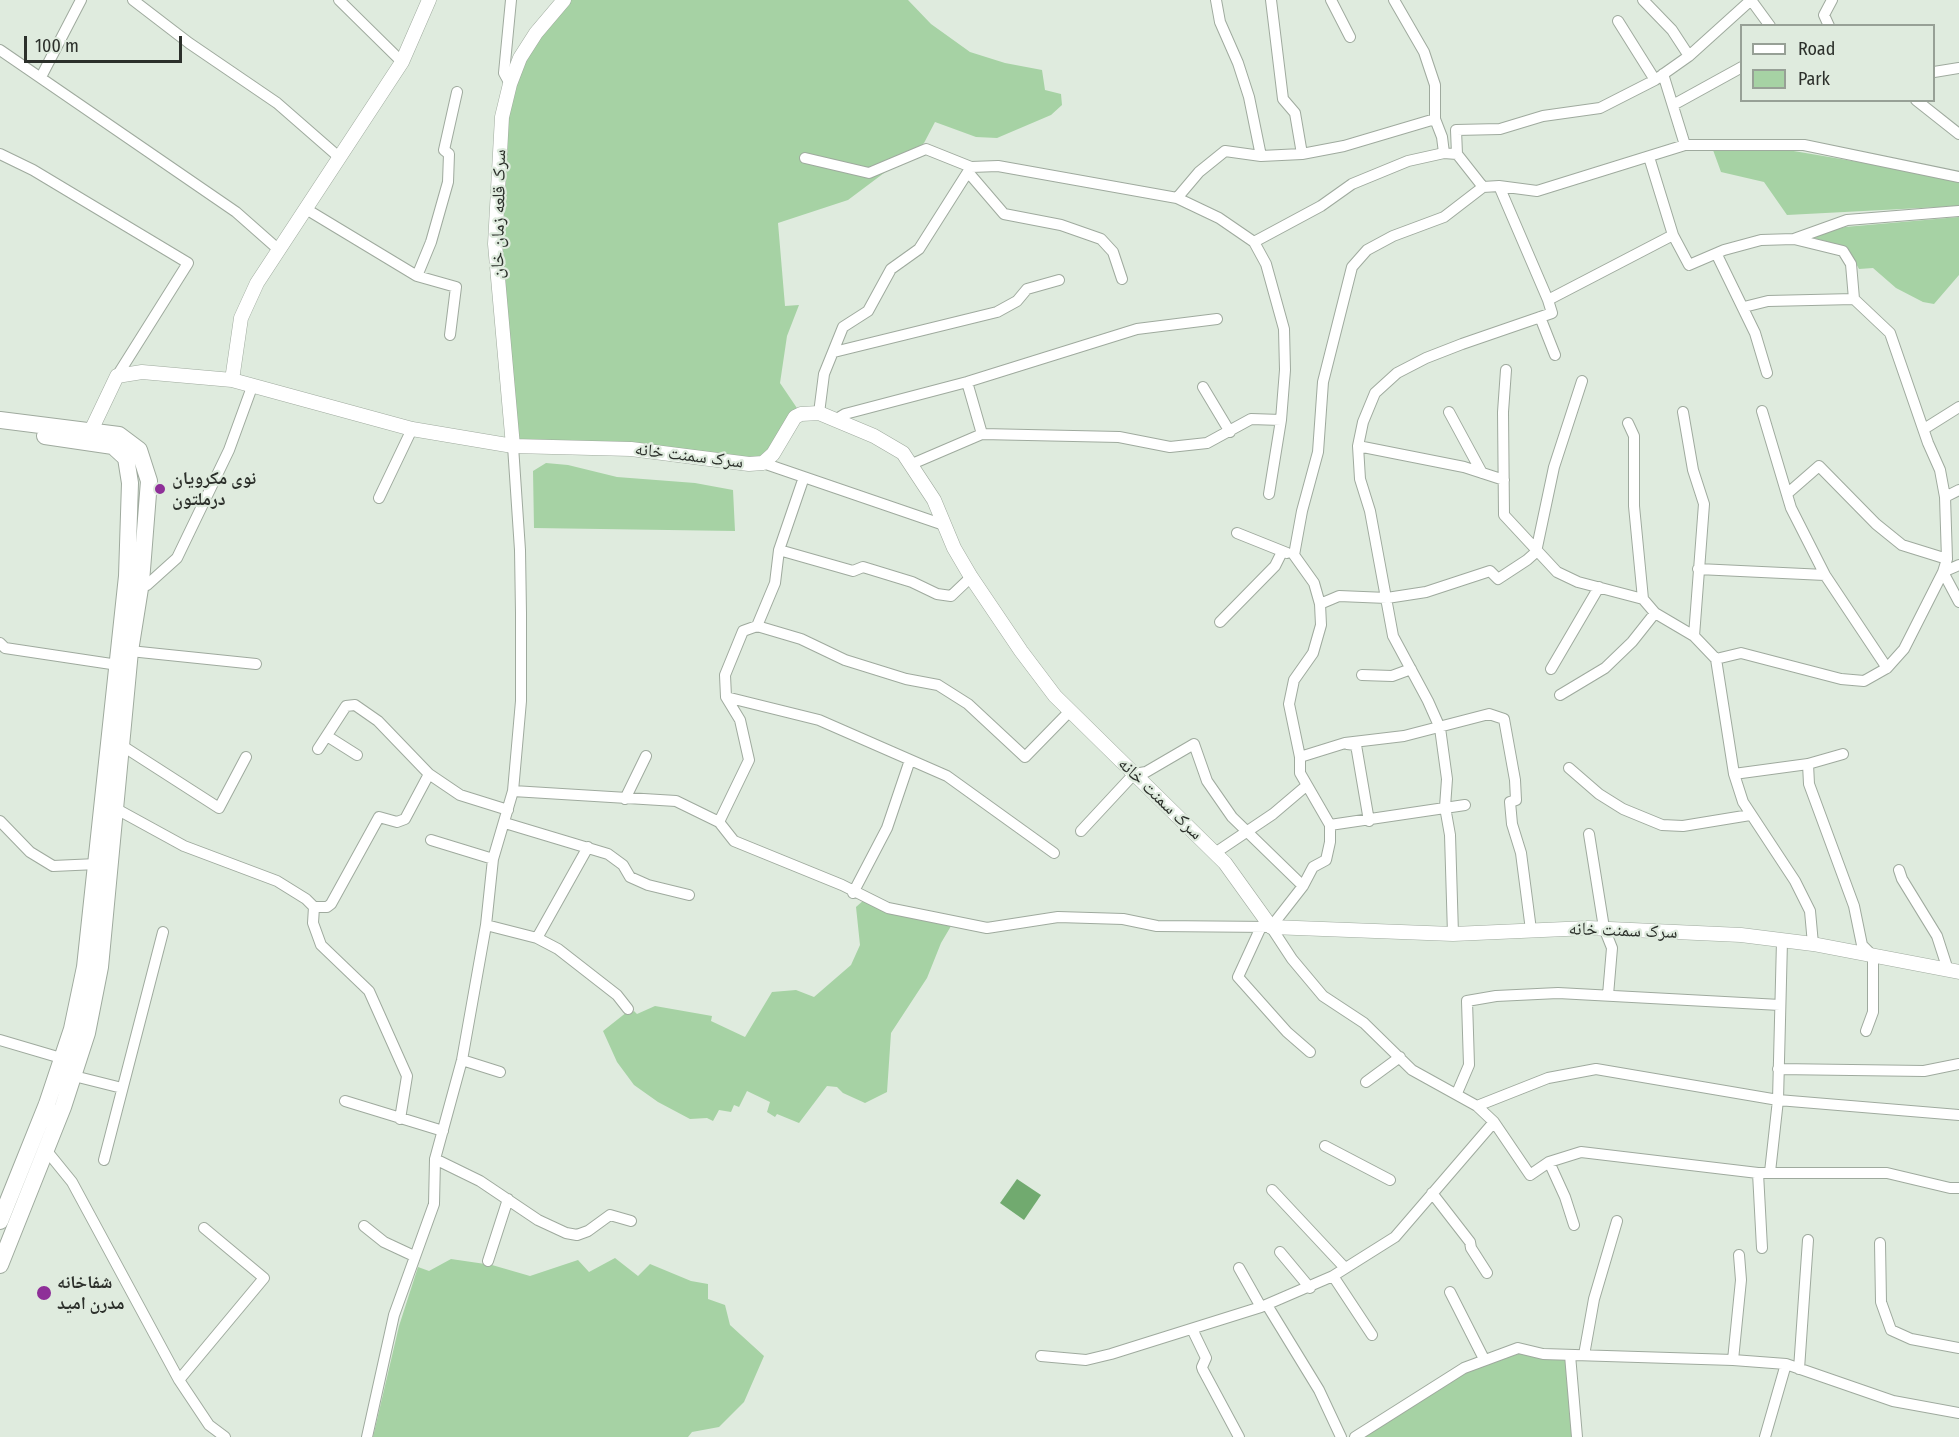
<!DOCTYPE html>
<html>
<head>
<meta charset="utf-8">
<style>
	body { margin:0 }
	#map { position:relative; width:1959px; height:1437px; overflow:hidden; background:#dfebde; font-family:"Fira Sans Condensed",sans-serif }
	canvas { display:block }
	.legend { position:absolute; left:1740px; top:24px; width:195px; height:78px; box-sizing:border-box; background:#dfebde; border:2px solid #97a096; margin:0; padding:8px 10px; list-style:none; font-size:18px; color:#2c302b }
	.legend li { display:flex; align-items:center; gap:12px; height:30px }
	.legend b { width:30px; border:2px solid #97a096 }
	.scale { position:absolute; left:24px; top:36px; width:158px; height:27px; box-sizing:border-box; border:3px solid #2c302b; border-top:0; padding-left:8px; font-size:18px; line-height:21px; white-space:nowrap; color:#2c302b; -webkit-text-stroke:4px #dfebde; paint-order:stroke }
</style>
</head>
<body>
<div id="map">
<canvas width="1959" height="1437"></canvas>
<ul class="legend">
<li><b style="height:8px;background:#fff"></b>Road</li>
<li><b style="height:16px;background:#a6d2a4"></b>Park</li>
</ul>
<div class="scale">100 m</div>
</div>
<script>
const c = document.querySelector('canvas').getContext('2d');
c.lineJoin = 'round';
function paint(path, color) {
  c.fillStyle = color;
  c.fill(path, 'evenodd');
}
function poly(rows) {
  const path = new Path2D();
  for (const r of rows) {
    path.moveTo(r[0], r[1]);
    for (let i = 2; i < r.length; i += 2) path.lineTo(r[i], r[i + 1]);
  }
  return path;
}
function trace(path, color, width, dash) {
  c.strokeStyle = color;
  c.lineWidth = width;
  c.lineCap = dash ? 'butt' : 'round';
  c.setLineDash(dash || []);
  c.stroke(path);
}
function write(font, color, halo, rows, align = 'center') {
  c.font = font + ' "Fira Sans Condensed","Noto Naskh Arabic",sans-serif';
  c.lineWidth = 4.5;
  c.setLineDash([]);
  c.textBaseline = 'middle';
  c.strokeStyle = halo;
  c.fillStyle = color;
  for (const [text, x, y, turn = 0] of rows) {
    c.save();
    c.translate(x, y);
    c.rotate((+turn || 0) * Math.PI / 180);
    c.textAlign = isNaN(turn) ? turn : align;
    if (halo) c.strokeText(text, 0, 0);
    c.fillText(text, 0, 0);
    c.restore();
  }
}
paint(poly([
	[564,0,908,0,931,24,970,52,1005,63,1042,70,1045,90,1061,94,1062,105,1051,115,997,138,976,137,935,122,924,143,848,200,778,223,785,306,799,305,787,336,780,383,801,414,763,463,513,446,495,244,510,84],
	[1776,148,1959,179,1959,206,1787,215,1764,182,1721,172,1713,150],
	[1959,217,1959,275,1934,304,1923,302,1896,288,1873,268,1859,269,1847,247,1810,237,1845,227],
	[546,463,568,465,617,477,695,483,733,490,735,531,534,528,533,471],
	[865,899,954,921,941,943,927,978,891,1033,887,1092,865,1103,843,1093,837,1087,827,1086,799,1123,777,1114,775,1117,767,1112,770,1102,747,1091,739,1107,734,1105,731,1112,719,1110,713,1121,707,1118,690,1119,658,1102,634,1085,617,1062,603,1031,627,1012,629,1015,634,1011,637,1014,655,1006,712,1016,711,1021,745,1037,772,992,796,990,814,997,851,965,860,945,856,907],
	[615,1258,638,1276,650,1264,691,1281,708,1284,708,1299,725,1305,730,1325,764,1356,744,1402,719,1427,692,1432,688,1437,373,1437,399,1326,418,1267,429,1271,451,1259,492,1265,530,1276,578,1260,589,1272],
	[1518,1348,1570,1355,1577,1437,1355,1437,1464,1368]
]), '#a6d2a4');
paint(poly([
	[1017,1179,1041,1195,1024,1220,1000,1203]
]), '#71aa6f');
const minor = poly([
	[133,0,189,43,277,103,340,158],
	[339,0,402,62],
	[1216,0,1220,22,1238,63,1249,97,1261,156],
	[1271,0,1283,99,1295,113,1302,154],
	[1331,0,1350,37],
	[1394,0,1424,52,1435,85,1435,119,1442,137,1444,153],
	[1643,0,1672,30,1689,56],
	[1751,0,1770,26],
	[1618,21,1655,80],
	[1829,26,1824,15,1832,0],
	[0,50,236,212,279,250],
	[1934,72,1959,68],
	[1663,74,1685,145],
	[41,77,81,0],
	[510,84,504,73,511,0],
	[1916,100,1959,134],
	[1673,105,1742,67],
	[0,154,33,170,188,263,117,376],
	[1649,157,1673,235,1689,265,1724,250,1761,240,1794,239,1847,220,1959,211],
	[805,158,869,173,926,149,971,167,998,166,1177,198,1219,218,1254,242,1266,264,1284,329,1285,370,1281,420,1269,494],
	[968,172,1004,214,1061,225,1101,239,1113,252,1122,279],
	[1499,186,1548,300],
	[1483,187,1457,154,1456,130,1500,129,1543,116,1600,108,1655,80,1689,56,1751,0],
	[1177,198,1199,172,1225,151,1261,156,1302,154,1344,146,1435,119],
	[306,209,417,276,456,287,450,335],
	[1254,242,1321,206,1352,184,1408,161,1444,153,1457,154],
	[1717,255,1755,333,1767,373],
	[417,276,431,242,448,182,449,154,444,150,457,92],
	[1744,307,1768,301,1854,299],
	[1540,317,1555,355],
	[834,352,997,312,1017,301,1027,289,1059,280],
	[1506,370,1503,412,1504,515,1557,572,1578,582,1643,599,1655,613,1694,636,1716,659,1734,774,1743,802,1795,881,1810,911,1813,944],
	[967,382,982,434,1119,437,1170,447,1207,443,1251,419,1281,420],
	[1203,387,1230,432],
	[1762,411,1791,508,1825,575,1887,668],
	[1449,412,1482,473],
	[1683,412,1693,470,1704,504,1694,636],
	[819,413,824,374,843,327,868,311,891,269,919,249,971,167],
	[835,420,845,414,967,382,1137,329,1217,319],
	[1628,423,1634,436,1634,506,1643,599],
	[1924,429,1959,407],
	[1358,446,1464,467,1504,480],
	[763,463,944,525],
	[912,464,982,434],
	[1788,493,1819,466,1876,524,1902,545,1947,559],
	[1945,497,1959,490],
	[379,498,412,429],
	[1237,533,1287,553],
	[779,550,853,571,863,567,912,582,937,594,951,596,971,577],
	[1698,569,1825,575],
	[1943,572,1959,602],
	[1943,572,1959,565],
	[141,582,147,585,177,558,229,450,252,387],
	[1320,604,1339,596,1387,598,1426,592,1490,571,1498,579,1527,560,1536,552,1554,467,1582,381],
	[1220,622,1275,566,1282,552],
	[757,626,801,639,845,660,906,679,938,685,968,704,1025,757,1070,711],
	[0,643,5,648,118,665],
	[130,651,256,664],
	[1716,659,1741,653,1841,679,1864,681,1887,668,1904,649,1943,572,1947,559,1945,497,1940,470,1928,443,1890,333,1854,299,1851,264,1843,251,1794,239],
	[1551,669,1599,587],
	[1362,675,1392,676,1411,669],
	[1560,695,1605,668,1632,642,1655,613],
	[726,697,819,720,947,776,1054,853],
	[327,736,357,755],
	[1347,744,1356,745,1369,821],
	[121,745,219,808,246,757],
	[318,749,346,706,355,705,378,721,429,774,460,795,508,810],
	[1300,757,1345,743,1404,736,1489,714,1504,719,1515,780,1516,800,1510,802,1512,824,1521,853,1531,930],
	[1808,764,1809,784,1854,906,1862,945,1873,956,1873,1012,1866,1031],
	[1569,768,1599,794,1623,809,1662,825,1683,826,1750,815],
	[1734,774,1808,764,1843,754],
	[513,791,676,801,719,822,734,841,842,885,888,908,987,928,1058,917,1123,919,1157,926,1271,927,1303,886,1313,867,1326,860,1330,842,1330,825,1300,773,1300,757,1289,704,1294,680,1313,653,1321,625,1320,604,1314,583,1294,555,1302,511,1318,452,1323,382,1352,267,1367,250,1393,236,1444,217,1483,187,1499,186,1537,191,1685,145,1804,145,1959,177],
	[625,799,646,756],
	[111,806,184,846,277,881,306,899,314,907,313,923,321,945,369,991,407,1076,400,1119],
	[0,821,30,852,53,866,97,864],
	[719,822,749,760,740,720,726,697,725,675,743,631,757,626,775,583,779,550,804,477],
	[505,823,608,854,623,865,630,877,648,885,689,895],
	[1330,825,1465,805],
	[1081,831,1134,774,1146,772,1194,744,1207,781,1232,817,1303,886],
	[1589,834,1604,928,1612,948,1608,995],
	[431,840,493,859],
	[1215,853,1273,814,1306,786],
	[1899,870,1902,879,1937,936,1948,970],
	[853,893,887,828,910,760],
	[314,907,327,907,331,904,379,817,397,822,405,819,429,774],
	[486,925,537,938,558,949,617,995,628,1009],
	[1261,927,1238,977,1287,1032,1310,1052],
	[1271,927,1292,959,1323,996,1364,1023,1412,1070,1477,1106,1494,1122,1530,1175,1549,1162,1581,1152,1758,1173,1887,1173,1950,1188,1959,1188],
	[1453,934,1450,835,1445,807,1447,779,1440,728,1428,701,1393,636,1370,511,1360,479,1358,446,1363,422,1375,393,1397,373,1426,358,1462,344,1552,313,1548,300,1673,235],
	[537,938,588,847],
	[0,1040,61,1058],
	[462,1060,500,1072],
	[1778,1069,1924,1071,1959,1064],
	[75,1071,78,1077,122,1088],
	[1366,1082,1400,1057],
	[1457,1093,1469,1065,1467,1001,1496,996,1558,993,1780,1005],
	[345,1101,443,1131],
	[1477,1106,1548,1078,1596,1069,1778,1100,1959,1115],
	[1325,1146,1390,1180],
	[46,1150,72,1182,179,1380,209,1425,225,1437],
	[435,1159,480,1181,538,1220,566,1233,577,1235,588,1231,610,1215,631,1221],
	[104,1160,163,932],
	[1549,1162,1565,1197,1574,1225],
	[1770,1172,1778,1100,1782,941],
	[1758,1173,1762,1248],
	[1272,1190,1345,1268],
	[1432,1193,1470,1242,1471,1248,1487,1273],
	[364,1226,384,1242,414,1256],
	[1880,1243,1881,1302,1891,1330,1911,1339,1959,1348],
	[1280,1252,1310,1288],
	[488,1261,508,1199],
	[1239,1268,1261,1307],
	[1333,1276,1372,1335],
	[1450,1292,1484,1359],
	[1267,1305,1319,1390,1341,1437],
	[1192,1329,1206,1358,1202,1367,1203,1370,1239,1437],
	[1570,1355,1577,1437],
	[1584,1355,1594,1299,1617,1221],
	[1041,1356,1086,1360,1111,1354,1261,1307,1333,1276,1395,1237,1494,1122],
	[1733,1360,1741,1280,1739,1255],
	[1799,1369,1808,1240],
	[179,1380,264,1278,204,1228],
	[367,1437,394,1315,434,1204,435,1159,462,1060,486,925,493,859,513,791,521,701,521,613,520,550,513,446],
	[1355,1437,1464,1368,1518,1348,1543,1354,1733,1360,1786,1364,1893,1401,1959,1413],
	[1765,1437,1786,1364]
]);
const tertiary = poly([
	[232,380,241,318,257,283,402,62,429,0],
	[87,439,117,376,142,372,232,380,412,429,513,446,631,449,749,464,763,463,773,454,795,417,801,414,819,413,874,436,903,453,934,500,954,548,971,577,1021,651,1055,696,1225,863,1271,927,1453,934,1588,928,1741,935,1813,944,1959,972],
	[513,446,495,244,502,117,510,84,520,58,536,33,564,0]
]);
const secondary = poly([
	[0,420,119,435,139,450,149,481,141,582,130,651,100,967,87,1033,63,1107,0,1265],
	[0,1221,47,1104,72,1029,85,967,127,576,130,483,126,458,113,446,45,436]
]);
trace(minor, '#9faa9e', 12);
trace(tertiary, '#9faa9e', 15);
trace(secondary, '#9faa9e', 18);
trace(minor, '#fff', 10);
trace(tertiary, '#fff', 14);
trace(secondary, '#fff', 16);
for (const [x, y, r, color] of [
	[160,489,6,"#8e2f98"],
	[44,1293,8,"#8e2f98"]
]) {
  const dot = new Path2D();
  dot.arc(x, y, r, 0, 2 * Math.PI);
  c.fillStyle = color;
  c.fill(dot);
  trace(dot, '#dfebde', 2);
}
write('18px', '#2c302b', '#dfebde', [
	["سرک قلعه زمان خان",499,214,-89],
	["سرک سمنت خانه",689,456,7],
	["سرک سمنت خانه",1160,799,44],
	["سرک سمنت خانه",1623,931,2]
]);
write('bold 18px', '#2c302b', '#dfebde', [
	["نوی مکرویان",172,479],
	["درملتون",172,500],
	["شفاخانه",57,1283],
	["مدرن امید",57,1304]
], 'left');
</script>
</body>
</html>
